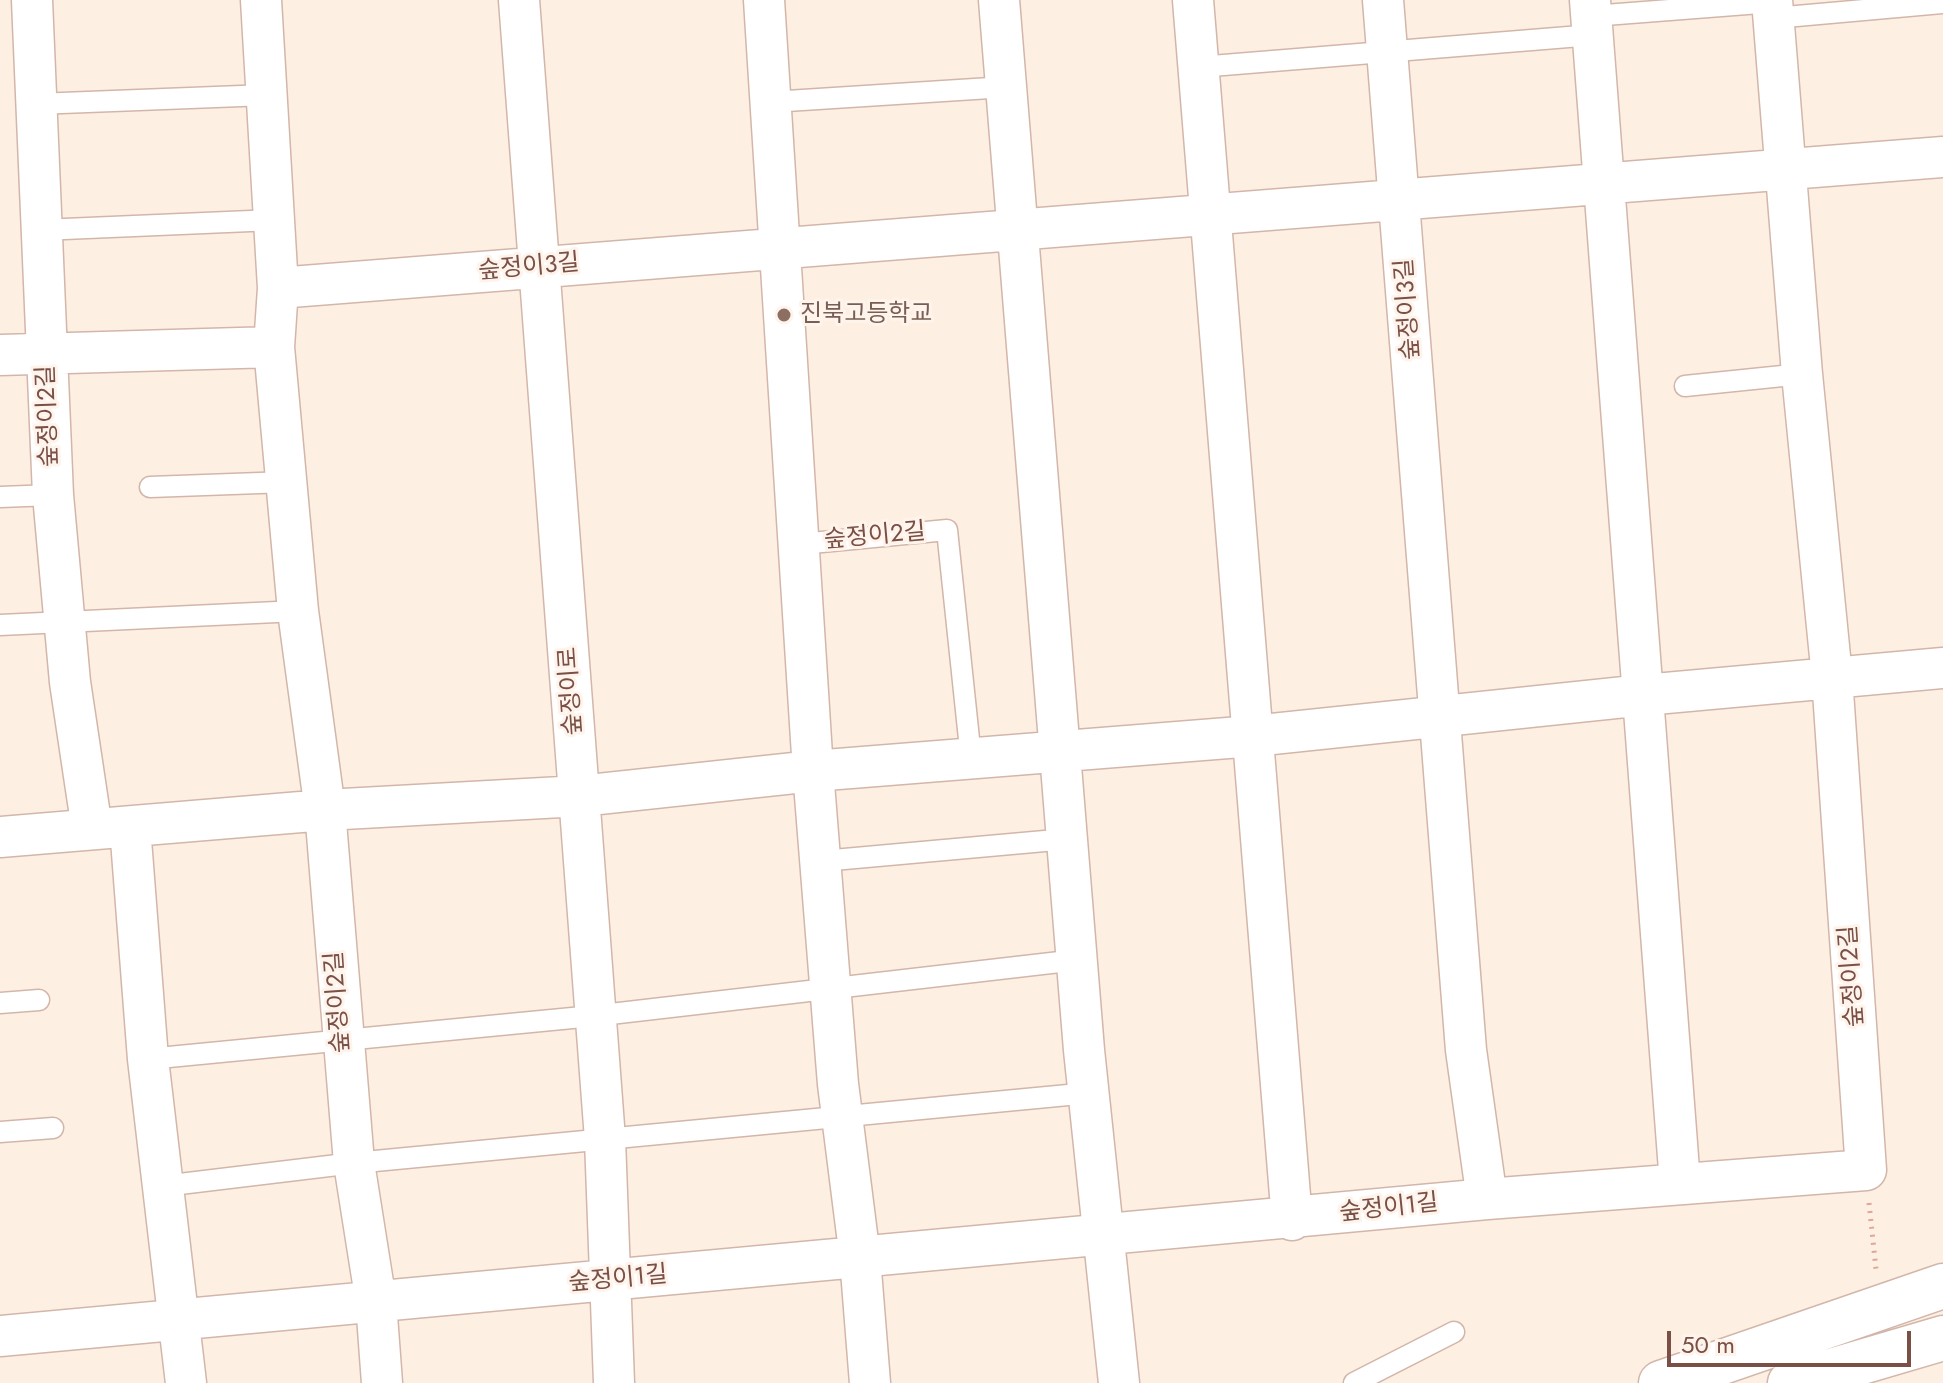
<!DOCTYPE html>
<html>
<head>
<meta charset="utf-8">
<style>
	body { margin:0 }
	#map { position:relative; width:1943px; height:1383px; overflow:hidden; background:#feefe3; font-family:Jost,sans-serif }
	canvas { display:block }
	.scale { position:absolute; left:1667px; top:1331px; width:244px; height:36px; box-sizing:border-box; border:4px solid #794f46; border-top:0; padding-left:10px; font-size:24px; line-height:28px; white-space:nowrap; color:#794f46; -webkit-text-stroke:6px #fff4eb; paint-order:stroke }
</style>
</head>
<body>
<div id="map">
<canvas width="1943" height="1383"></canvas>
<div class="scale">50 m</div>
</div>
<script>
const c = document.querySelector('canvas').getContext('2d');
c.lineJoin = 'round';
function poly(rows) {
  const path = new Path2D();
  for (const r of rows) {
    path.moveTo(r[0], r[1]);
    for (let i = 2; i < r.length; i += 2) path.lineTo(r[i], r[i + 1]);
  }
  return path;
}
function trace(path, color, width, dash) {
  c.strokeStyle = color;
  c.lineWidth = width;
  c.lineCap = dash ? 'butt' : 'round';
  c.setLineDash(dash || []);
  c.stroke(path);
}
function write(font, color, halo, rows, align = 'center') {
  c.font = font + ' Jost,"Noto Sans KR",sans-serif';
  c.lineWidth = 6;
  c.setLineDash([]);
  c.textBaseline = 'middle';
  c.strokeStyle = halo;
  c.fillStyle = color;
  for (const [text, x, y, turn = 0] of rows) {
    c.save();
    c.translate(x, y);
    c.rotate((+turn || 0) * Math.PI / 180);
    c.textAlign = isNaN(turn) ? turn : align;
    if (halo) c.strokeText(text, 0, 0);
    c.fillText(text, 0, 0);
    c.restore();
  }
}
const service = poly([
	[1592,16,1773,2],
	[1774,18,1943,3],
	[1199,67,1593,35],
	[771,102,1006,87],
	[36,104,267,95],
	[41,230,274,220],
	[1685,386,1802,374],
	[150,487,287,482],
	[0,497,53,495],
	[801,544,947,530,971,758],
	[0,625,298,611],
	[822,861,1067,839],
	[0,1003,39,1000],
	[148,1059,593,1016,1077,960],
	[0,1132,53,1128],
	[163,1186,354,1163,1089,1093],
	[1354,1383,1454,1332]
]);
const minor = poly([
	[32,0,53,495,70,682,92,829],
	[261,0,278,288,274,347,298,611,325,810,354,1163,376,1302,382,1383],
	[519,0,605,1139,614,1383],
	[764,0,813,771,838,1084,860,1258,870,1383],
	[999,0,1084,1050,1119,1383],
	[1193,0,1292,1220],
	[1383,0,1466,1050,1487,1199],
	[1590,0,1680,1183],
	[278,288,1943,157],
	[0,355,274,347],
	[130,827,148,1059,186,1383],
	[0,837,325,810,580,796,813,771,1253,736,1644,695,1943,668],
	[0,1336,1487,1199,1866,1170,1832,677,1802,374,1772,0]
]);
const tertiary = poly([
	[1661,1383,1943,1286],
	[1790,1383,1943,1338]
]);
trace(service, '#d3b6aa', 23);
trace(minor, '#d3b6aa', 43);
trace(tertiary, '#d3b6aa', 47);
trace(poly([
	[1869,1203,1876,1269]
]), '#dca89a', 5, [2, 6]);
trace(service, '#fff', 20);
trace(minor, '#fff', 40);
trace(tertiary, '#fff', 44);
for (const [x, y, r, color] of [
	[784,315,8,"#8d6e63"]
]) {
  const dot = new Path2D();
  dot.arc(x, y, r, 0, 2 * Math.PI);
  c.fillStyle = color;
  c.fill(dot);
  trace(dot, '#fff4eb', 3);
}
write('24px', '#794f46', '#fff4eb', [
	["숲정이3길",529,268,-5],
	["숲정이3길",1409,309,-94],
	["숲정이2길",49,416,-92],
	["숲정이2길",875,537,-5],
	["숲정이로",572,691,-94],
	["숲정이2길",1853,976,-94],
	["숲정이2길",339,1002,-94],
	["숲정이1길",1389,1209,-6],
	["숲정이1길",618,1280,-5]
]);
write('24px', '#785e54', '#fff4eb', [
	["진북고등학교",800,315]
], 'left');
</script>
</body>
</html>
